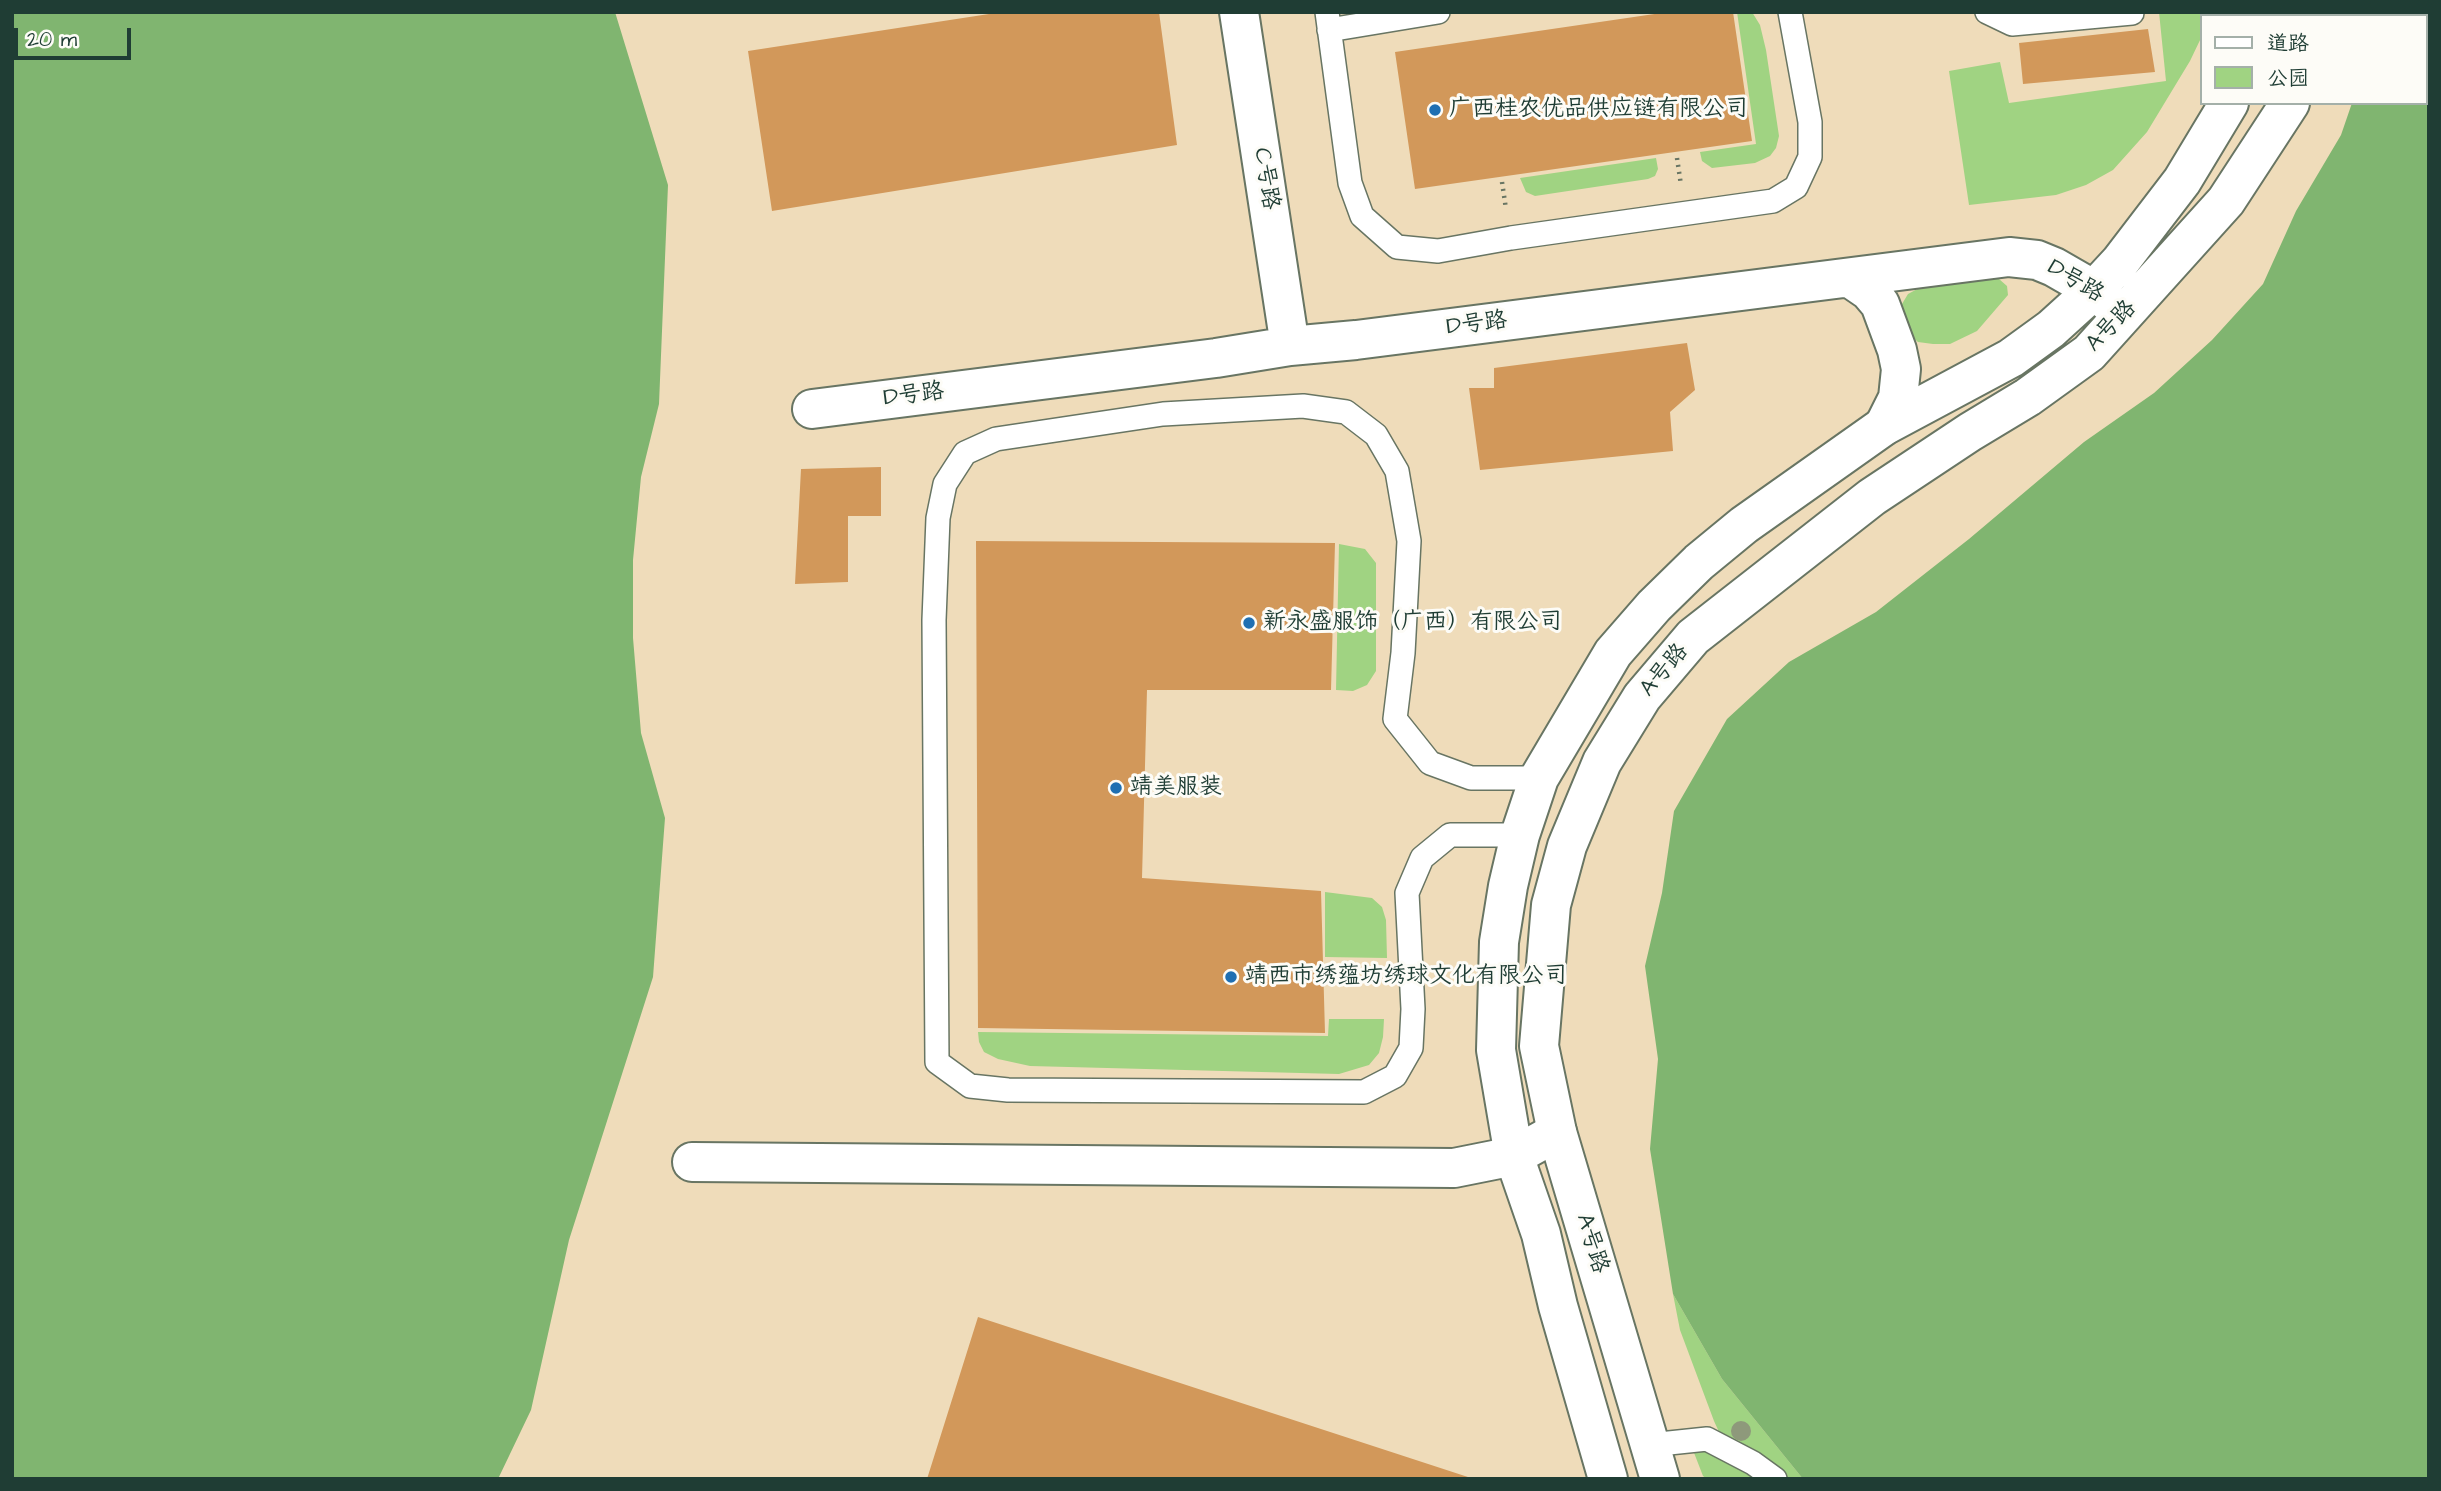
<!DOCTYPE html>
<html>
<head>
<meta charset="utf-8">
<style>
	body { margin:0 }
	#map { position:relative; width:2441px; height:1491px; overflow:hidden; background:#efdcba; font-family:"Architects Daughter","LXGW WenKai TC",sans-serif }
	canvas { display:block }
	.frame { position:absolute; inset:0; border:14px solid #1f3d34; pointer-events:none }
	.legend { position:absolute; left:2200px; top:14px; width:228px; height:91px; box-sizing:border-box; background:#fdfcf7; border:2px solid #a4b0a9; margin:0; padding:9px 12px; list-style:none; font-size:21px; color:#1f3d34 }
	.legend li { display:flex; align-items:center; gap:14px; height:35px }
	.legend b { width:35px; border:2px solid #a4b0a9 }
	.scale { position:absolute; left:14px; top:28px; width:117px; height:32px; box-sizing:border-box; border:4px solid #1f3d34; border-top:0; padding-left:9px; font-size:21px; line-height:24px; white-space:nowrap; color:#1f3d34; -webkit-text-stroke:5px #fdfcf7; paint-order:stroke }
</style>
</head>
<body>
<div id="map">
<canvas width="2441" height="1491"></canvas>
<div class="frame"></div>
<ul class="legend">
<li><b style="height:9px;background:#fff"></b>道路</li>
<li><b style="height:19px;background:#a0d382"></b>公园</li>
</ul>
<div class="scale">20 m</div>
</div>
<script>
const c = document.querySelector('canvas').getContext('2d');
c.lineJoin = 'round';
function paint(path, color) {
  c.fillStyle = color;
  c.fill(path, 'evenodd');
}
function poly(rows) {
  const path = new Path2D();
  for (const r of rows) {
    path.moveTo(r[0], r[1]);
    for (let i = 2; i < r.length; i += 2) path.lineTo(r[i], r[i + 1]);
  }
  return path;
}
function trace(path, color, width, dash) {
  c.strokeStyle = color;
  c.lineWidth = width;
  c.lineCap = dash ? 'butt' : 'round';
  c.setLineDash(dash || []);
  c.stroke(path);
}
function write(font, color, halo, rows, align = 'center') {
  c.font = font + ' "Architects Daughter","LXGW WenKai TC",sans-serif';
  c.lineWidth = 6;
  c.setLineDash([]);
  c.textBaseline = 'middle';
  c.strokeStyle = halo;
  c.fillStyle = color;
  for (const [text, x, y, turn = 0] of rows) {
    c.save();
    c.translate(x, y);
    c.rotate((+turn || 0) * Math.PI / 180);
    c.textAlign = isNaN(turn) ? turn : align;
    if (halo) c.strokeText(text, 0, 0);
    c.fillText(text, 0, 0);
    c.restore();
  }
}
paint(poly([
	[1737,12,1752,12,1760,25,1766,50,1779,136,1776,148,1770,156,1755,163,1712,168,1702,161,1700,152,1756,144],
	[2159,12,2214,12,2213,16,2201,16,2201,38,2190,61,2147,132,2113,170,2086,185,2056,195,1969,205,1949,71,2000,62,2009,103,2166,81],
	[1656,158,1658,169,1655,176,1648,179,1535,196,1526,192,1520,178],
	[1985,277,1999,279,2007,286,2008,295,1977,331,1950,344,1933,344,1918,342,1908,333,1902,311,1902,304,1908,294,1921,287],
	[1339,544,1365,549,1376,563,1376,671,1367,685,1353,691,1336,690],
	[1325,892,1372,898,1382,907,1386,920,1387,958,1325,957],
	[1329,1019,1384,1019,1383,1037,1379,1053,1369,1065,1339,1074,1030,1066,998,1059,984,1052,979,1042,978,1032,1328,1036],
	[1673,1294,1722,1379,1803,1479,1781,1479,1725,1445,1714,1421,1680,1330],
	[1703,1443,1766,1479,1707,1479,1703,1476,1691,1445]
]), '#a0d382');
paint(poly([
	[12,12,615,12,668,185,659,404,641,477,633,560,633,638,641,733,665,818,653,977,569,1240,531,1410,498,1479,12,1479],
	[2385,12,2429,12,2429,1479,1803,1479,1722,1379,1673,1294,1650,1149,1658,1059,1645,966,1662,893,1674,811,1727,719,1789,662,1876,612,1969,539,2084,442,2154,393,2212,340,2263,284,2296,211,2341,135,2352,103,2425,103,2425,16,2384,16]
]), '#80b570');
paint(poly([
	[1002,12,1159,12,1177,145,772,211,748,51],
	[1668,12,1733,12,1752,141,1415,189,1395,52],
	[2148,29,2155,72,2023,84,2019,43],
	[1687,343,1695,390,1670,412,1673,451,1480,470,1469,388,1494,388,1494,368],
	[881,467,881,516,848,516,848,582,795,584,801,469],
	[976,541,1335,543,1331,690,1147,690,1142,878,1321,891,1325,1033,978,1028],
	[978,1317,1471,1478,1470,1479,927,1479]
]), '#d2985a');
const lane = poly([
	[1327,12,1350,183,1362,216,1397,247,1438,251,1511,238,1773,201,1796,187,1810,157,1810,122,1790,12],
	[1987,12,2012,24,2132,13],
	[1329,30,1438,12],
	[1520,835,1450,835,1422,858,1407,893,1413,1009,1411,1048,1395,1076,1364,1092,1008,1090,970,1086,937,1062,934,620,938,518,945,484,965,453,996,439,1163,414,1303,406,1346,412,1376,435,1397,471,1409,541,1403,653,1395,719,1430,763,1471,778,1539,778],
	[1650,1445,1707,1439,1753,1463,1775,1479]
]);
const street = poly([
	[1239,12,1290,346],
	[1850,278,1869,291,1880,304,1897,350,1901,369,1898,398,1884,426],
	[812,409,1216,358,1290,346,1356,340,2009,257,2037,260,2054,267,2094,290,2119,311],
	[692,1162,1454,1168,1514,1156,1557,1132]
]);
const secondary = poly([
	[2270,16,2271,12],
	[2321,16,2323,12],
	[1608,1479,1558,1306,1541,1234,1514,1156,1496,1050,1499,942,1508,886,1520,835,1539,778,1613,653,1654,606,1699,562,1744,525,1884,426,2011,358,2051,329,2094,290,2120,262,2182,181,2229,103],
	[1660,1479,1557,1132,1539,1046,1551,905,1567,846,1602,762,1642,697,1693,637,1872,497,1970,432,2028,397,2089,353,2226,201,2290,103]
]);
trace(lane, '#687563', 26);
trace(street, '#687563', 42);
trace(secondary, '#687563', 42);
trace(poly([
	[1677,158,1681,185],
	[1502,182,1506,209]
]), '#687563', 4.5, [2, 5]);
trace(lane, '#fff', 23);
trace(street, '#fff', 38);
trace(secondary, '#fff', 38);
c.fillStyle = '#8e997b';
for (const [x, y] of [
	[1741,1431]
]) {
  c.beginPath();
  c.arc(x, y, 10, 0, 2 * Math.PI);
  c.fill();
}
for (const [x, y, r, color] of [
	[1435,110,7,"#1f6fb2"],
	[1249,623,7,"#1f6fb2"],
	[1116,788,7,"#1f6fb2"],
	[1231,977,7,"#1f6fb2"]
]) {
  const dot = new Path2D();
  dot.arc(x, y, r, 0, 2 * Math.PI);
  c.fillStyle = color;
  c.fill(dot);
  trace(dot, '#fdfcf7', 2.5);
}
write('23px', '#1f3d34', '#fdfcf7', [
	["广西桂农优品供应链有限公司",1449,110],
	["新永盛服饰（广西）有限公司",1263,623],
	["靖美服装",1130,788],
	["靖西市绣蕴坊绣球文化有限公司",1245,977]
], 'left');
write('23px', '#1f3d34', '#fdfcf7', [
	["C号路",1265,179,81],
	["D号路",2075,282,31],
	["D号路",1477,325,-7],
	["A号路",2112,327,-46],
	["D号路",914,396,-7],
	["A号路",1665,671,-50],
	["A号路",1591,1244,73]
]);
</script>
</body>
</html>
